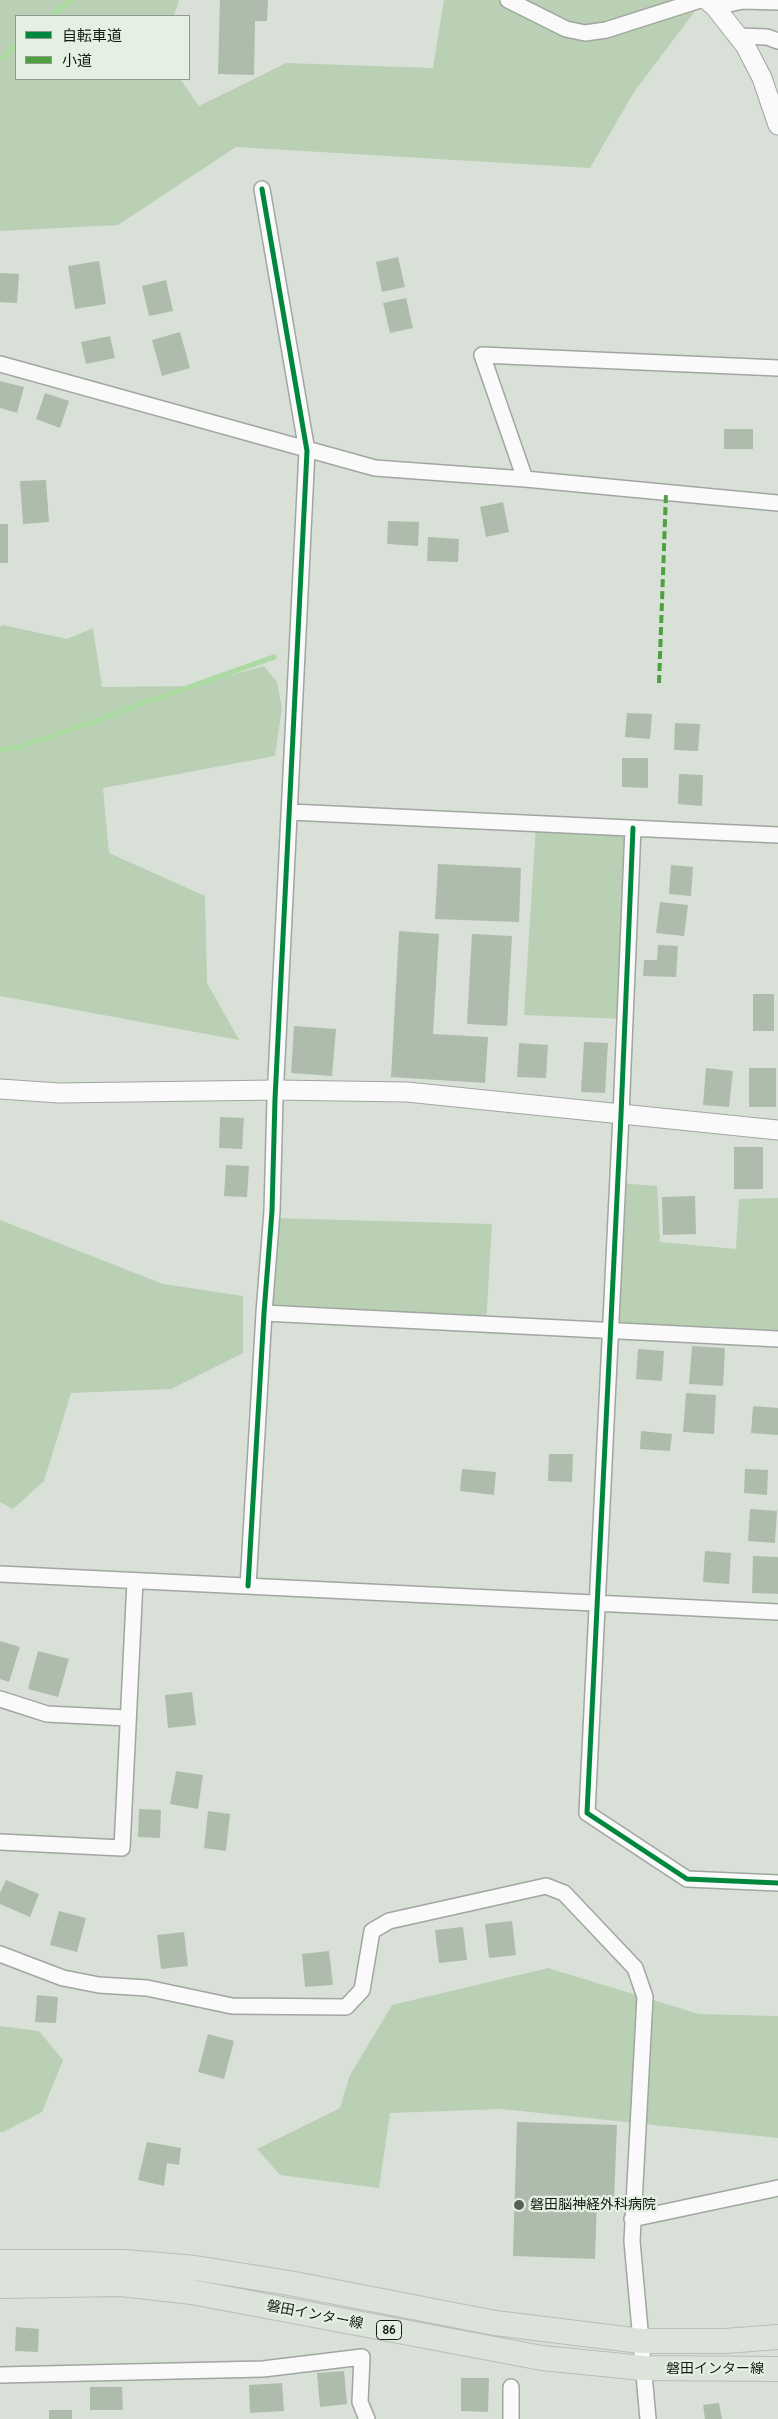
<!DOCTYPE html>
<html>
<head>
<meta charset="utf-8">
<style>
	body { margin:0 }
	#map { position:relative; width:778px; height:2419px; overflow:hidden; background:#d9e0d8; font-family:Quicksand,"Noto Sans JP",sans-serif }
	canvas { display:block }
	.legend { position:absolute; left:15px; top:15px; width:175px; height:65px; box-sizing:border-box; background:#e4f0e2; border:1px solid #919a90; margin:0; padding:6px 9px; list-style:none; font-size:15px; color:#151914 }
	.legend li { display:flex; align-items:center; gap:10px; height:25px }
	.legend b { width:25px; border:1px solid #919a90 }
</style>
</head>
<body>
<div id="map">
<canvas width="778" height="2419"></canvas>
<ul class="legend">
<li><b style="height:6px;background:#00873e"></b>自転車道</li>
<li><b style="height:6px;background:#4ea13f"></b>小道</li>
</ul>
</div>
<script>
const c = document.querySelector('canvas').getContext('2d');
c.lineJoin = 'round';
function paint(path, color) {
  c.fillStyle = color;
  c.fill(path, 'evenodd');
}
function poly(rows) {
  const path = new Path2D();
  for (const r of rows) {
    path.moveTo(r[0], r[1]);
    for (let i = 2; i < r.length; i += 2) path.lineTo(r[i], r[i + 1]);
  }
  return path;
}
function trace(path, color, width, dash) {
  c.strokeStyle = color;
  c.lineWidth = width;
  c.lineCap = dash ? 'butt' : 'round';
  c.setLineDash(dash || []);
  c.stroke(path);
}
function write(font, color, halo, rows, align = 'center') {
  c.font = font + ' Quicksand,"Noto Sans JP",sans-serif';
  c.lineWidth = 4.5;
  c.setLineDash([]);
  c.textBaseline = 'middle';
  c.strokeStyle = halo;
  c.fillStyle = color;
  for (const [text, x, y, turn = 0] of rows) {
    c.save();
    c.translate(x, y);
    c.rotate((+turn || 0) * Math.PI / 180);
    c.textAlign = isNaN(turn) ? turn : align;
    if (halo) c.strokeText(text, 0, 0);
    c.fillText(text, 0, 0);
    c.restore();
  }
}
paint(poly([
	[0,0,179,0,174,16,16,16,16,79,180,79,199,106,286,63,433,68,444,0,778,0,778,6,698,7,634,92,590,168,236,147,118,225,0,231],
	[3,625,67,639,93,628,102,687,192,686,264,666,277,682,282,708,275,756,103,788,109,853,205,896,207,983,239,1040,0,996,0,627],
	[536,824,633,834,624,1019,524,1015],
	[618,1183,657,1186,660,1242,736,1249,739,1199,778,1198,778,1339,610,1331],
	[271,1218,492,1224,486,1325,264,1313],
	[0,1220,163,1284,243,1296,243,1353,171,1389,71,1393,44,1481,13,1509,0,1502],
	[548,1968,699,2014,778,2016,778,2138,502,2109,390,2113,379,2188,280,2175,257,2149,340,2108,350,2075,392,2005],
	[0,2026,39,2031,63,2060,42,2112,3,2132,0,2132]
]), '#b9d0b4');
trace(poly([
	[52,16,71,0],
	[0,60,16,46],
	[0,750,21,747,274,657]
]), '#acdaa2', 5.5);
paint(poly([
	[220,0,268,0,267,21,255,21,254,75,218,74],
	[398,257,405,287,382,292,376,262],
	[99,261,106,304,75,309,68,266],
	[0,273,19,274,17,303,0,302],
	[166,280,173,311,149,316,142,286],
	[406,298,413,328,390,333,383,303],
	[180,332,190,368,162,376,152,340],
	[110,336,115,358,86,364,81,342],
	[0,381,24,387,17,413,0,408],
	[45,393,69,401,60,428,36,419],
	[724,429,753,429,753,449,724,449],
	[46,480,49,522,23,524,20,481],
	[503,502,509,532,486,537,480,507],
	[388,521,419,522,418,546,387,544],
	[0,524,8,524,8,563,0,563],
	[428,537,459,539,458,562,427,561],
	[627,713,652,714,650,739,625,737],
	[675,723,700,724,698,751,674,750],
	[622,758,648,758,648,788,622,787],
	[679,774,703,775,702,806,678,804],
	[438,864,521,868,519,922,435,919],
	[671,865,693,867,691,896,669,894],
	[660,902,688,905,684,936,656,933],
	[399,931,439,934,433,1034,488,1037,485,1083,391,1077],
	[472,934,512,936,507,1026,467,1024],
	[658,945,678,946,676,977,643,976,644,960,657,960],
	[753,994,774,994,774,1031,753,1031],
	[294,1026,336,1029,332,1076,291,1073],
	[584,1042,608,1043,605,1093,581,1092],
	[519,1043,548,1045,546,1078,517,1077],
	[706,1068,733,1071,729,1107,703,1105],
	[749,1068,776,1068,776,1107,749,1107],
	[220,1117,244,1118,242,1149,219,1148],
	[734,1147,763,1147,763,1189,734,1189],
	[226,1165,249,1166,247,1197,224,1196],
	[695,1196,696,1234,663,1235,662,1197],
	[692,1346,725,1348,723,1386,689,1384],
	[638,1349,664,1351,662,1381,636,1379],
	[686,1393,716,1395,714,1434,683,1432],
	[753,1406,778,1408,778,1435,751,1433],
	[641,1431,672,1434,670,1451,640,1449],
	[549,1454,573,1454,572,1482,548,1481],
	[462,1469,496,1472,494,1495,460,1491],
	[745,1469,768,1470,767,1495,744,1493],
	[750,1509,777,1511,775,1543,748,1541],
	[705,1551,731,1553,729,1584,703,1582],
	[753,1556,778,1557,778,1594,752,1593],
	[0,1641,20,1647,9,1682,0,1679],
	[38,1651,69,1659,58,1697,28,1689],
	[192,1692,196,1725,168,1728,165,1695],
	[176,1771,203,1775,198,1809,170,1804],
	[139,1809,161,1810,160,1838,138,1837],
	[208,1811,230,1814,226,1851,204,1848],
	[6,1880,39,1894,30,1917,0,1904,0,1893],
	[59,1911,86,1918,77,1952,50,1945],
	[512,1921,516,1955,489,1958,485,1924],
	[463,1927,467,1960,439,1963,435,1930],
	[184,1932,188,1966,161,1969,157,1935],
	[329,1951,333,1985,305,1987,302,1954],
	[37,1995,58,1997,56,2023,35,2022],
	[208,2034,234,2041,224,2079,198,2072],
	[517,2122,617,2125,614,2200,597,2199,595,2259,513,2256],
	[147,2142,181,2148,179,2165,167,2163,164,2186,138,2180],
	[16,2327,39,2329,38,2352,15,2351],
	[344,2371,347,2404,320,2407,317,2373],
	[461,2378,489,2378,488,2412,461,2411],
	[282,2383,284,2411,250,2413,249,2385],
	[90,2387,122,2387,123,2410,90,2410],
	[719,2403,722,2419,705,2419,703,2405],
	[49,2410,72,2410,72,2419,49,2419]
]), '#aebdab');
const minor = poly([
	[508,0,566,29,585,33,606,30,700,0],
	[715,7,743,1,778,2],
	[737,36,767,37,778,41],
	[0,364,375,468,525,479,778,503],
	[525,479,482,355,778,368],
	[290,812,778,835],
	[633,828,621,1115,587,1813,687,1879,778,1883],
	[264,1313,778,1339],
	[0,1574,778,1612],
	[248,1586,264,1313,272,1211,275,1099,307,451,262,189],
	[0,1699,47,1714,128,1718],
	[0,1842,122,1848,135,1581],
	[0,1954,63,1978,99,1985,147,1988,232,2006,346,2007,362,1990,372,1931,389,1921,546,1886,564,1893,635,1968,645,1997,632,2241,648,2419],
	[632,2219,778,2188],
	[0,2375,263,2369,362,2357,360,2402,367,2419],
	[511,2419,511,2387]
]);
const tertiary = poly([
	[707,0,715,7,745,45,762,78,778,125],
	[0,1089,59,1093,276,1090,407,1092,778,1130]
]);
const primary = poly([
	[0,2262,124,2262,195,2268,289,2283,495,2323,641,2341,725,2341,778,2337],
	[0,2286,121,2284,192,2292,542,2358,643,2368,778,2369]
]);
trace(minor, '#a1a6a0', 18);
trace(tertiary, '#a1a6a0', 21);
trace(primary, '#babdb9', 26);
trace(minor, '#f9faf9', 15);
trace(tertiary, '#f9faf9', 19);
trace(primary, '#dce3db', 24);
trace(poly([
	[659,683,666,493]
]), '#4ea13f', 4, [8, 4]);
trace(poly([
	[633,828,621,1115,587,1813,687,1879,778,1883],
	[248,1586,264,1313,272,1211,275,1099,307,451,262,189]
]), '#00873e', 5);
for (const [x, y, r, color] of [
	[519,2205,6,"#5a5f59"]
]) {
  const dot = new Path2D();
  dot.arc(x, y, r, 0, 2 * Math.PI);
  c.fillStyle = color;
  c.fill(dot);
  trace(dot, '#e4f0e2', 2);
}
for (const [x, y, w] of [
	[389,2330,25]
]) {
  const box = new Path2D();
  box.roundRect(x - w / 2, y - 9.5, w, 19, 4);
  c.fillStyle = '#e4f0e2';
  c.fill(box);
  trace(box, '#151914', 1);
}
write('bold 12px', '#151914', null, [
	["86",389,2330]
]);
write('14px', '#151914', '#e4f0e2', [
	["磐田脳神経外科病院",530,2205]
], 'left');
write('14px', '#151914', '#e4f0e2', [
	["磐田インター線",315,2315,11],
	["磐田インター線",715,2369]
]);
</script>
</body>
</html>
